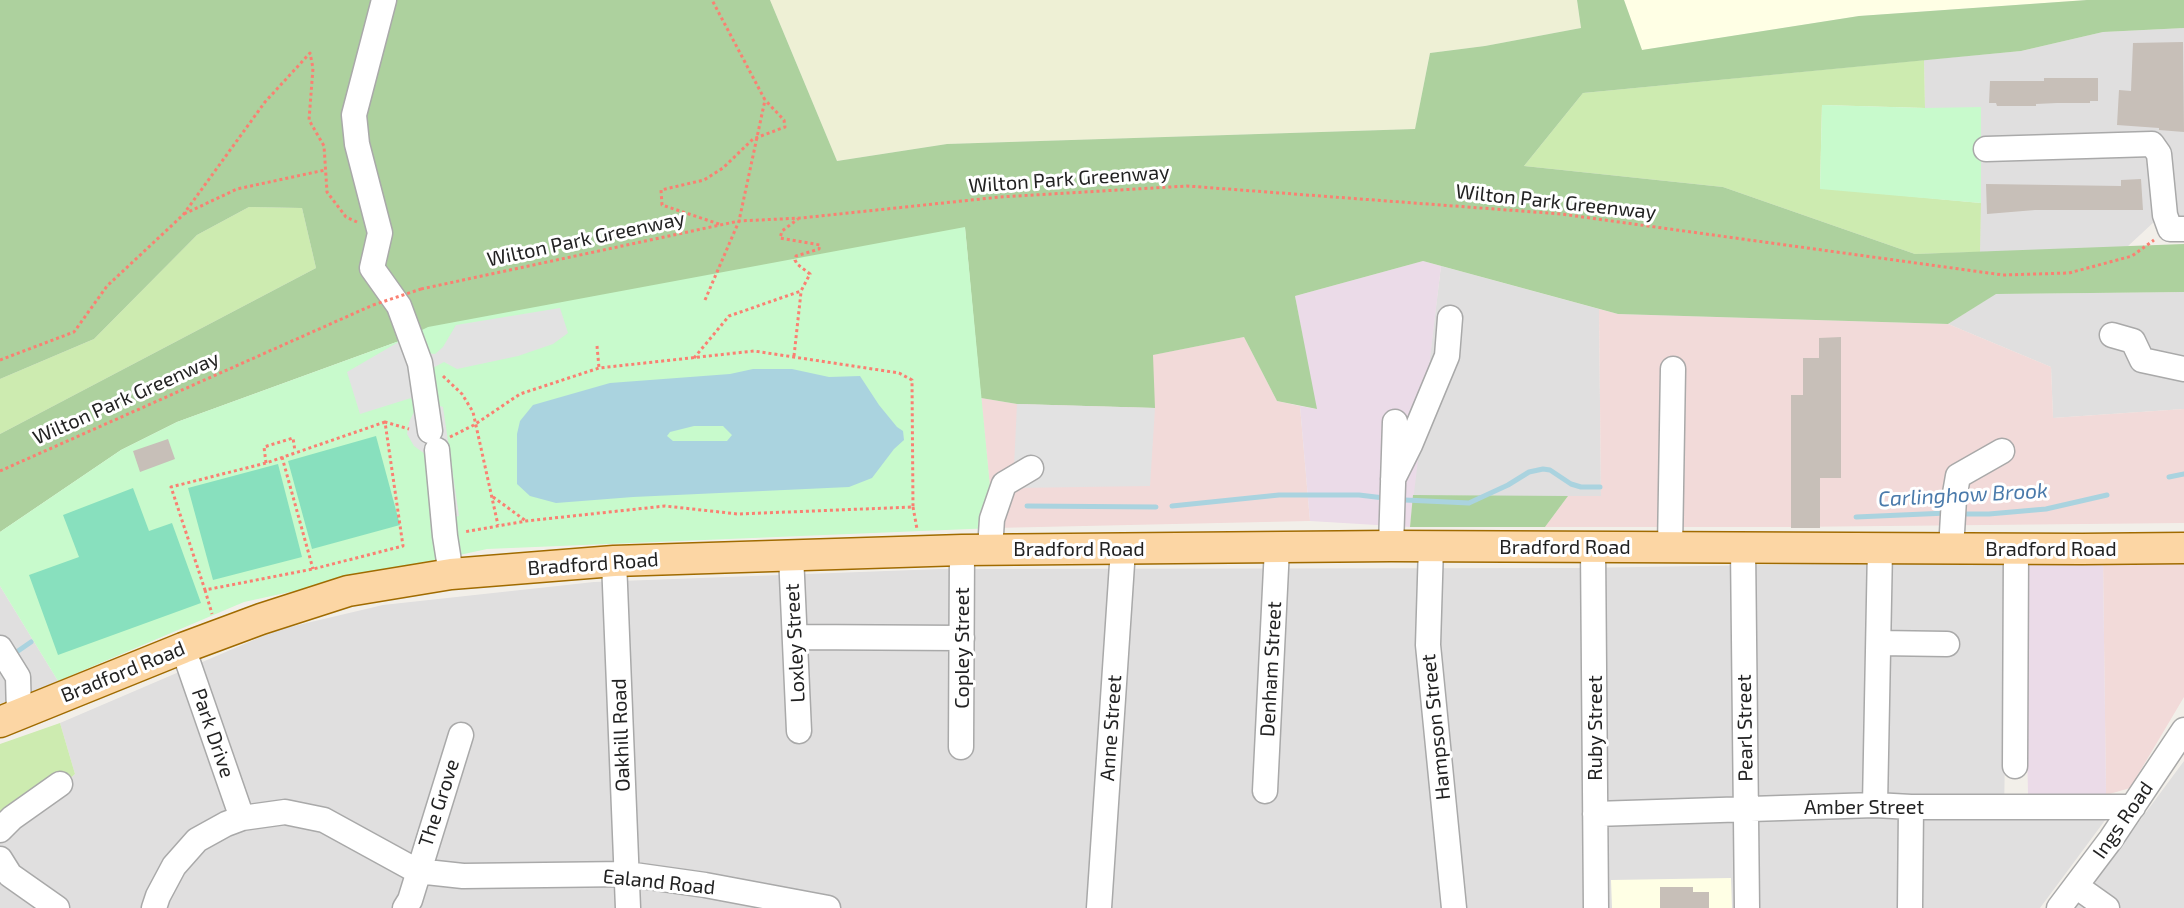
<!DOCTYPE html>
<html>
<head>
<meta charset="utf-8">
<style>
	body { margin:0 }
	canvas { display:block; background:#f2efe9 }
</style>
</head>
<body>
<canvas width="2184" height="908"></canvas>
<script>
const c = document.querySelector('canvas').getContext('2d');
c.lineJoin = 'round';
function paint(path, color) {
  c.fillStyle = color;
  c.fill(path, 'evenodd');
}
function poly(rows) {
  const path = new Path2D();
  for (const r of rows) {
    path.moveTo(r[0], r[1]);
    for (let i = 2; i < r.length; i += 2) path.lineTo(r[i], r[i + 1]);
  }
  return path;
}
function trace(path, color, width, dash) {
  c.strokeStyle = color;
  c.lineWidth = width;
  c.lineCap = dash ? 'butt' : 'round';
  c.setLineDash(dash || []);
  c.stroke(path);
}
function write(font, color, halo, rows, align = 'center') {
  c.font = font + ' "Exo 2",sans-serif';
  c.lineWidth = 6;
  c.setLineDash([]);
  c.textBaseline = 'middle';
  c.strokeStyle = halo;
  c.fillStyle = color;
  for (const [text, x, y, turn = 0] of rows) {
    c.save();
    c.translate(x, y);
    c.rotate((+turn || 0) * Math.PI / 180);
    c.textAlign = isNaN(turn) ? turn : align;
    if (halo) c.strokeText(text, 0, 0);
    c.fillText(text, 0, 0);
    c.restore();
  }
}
paint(poly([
	[2184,28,2184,220,2155,221,2127,247,1980,252,1981,108,1925,108,1924,60,2021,51,2103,32],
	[1441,266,1599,309,1601,497,1413,495],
	[2184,292,2184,409,2053,418,2051,367,1948,324,1995,294],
	[2008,561,2004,816,2106,819,2040,908,0,908,0,839,75,774,60,723,277,630,383,605,594,582,940,569,1579,568],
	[0,586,58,681,0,704],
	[2184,761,2184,908,2075,908]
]), '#e0dfdf');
paint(poly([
	[1599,309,1618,314,1948,324,2051,367,2053,418,2184,409,2184,523,1787,527,1545,527,1568,496,1601,496],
	[1244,337,1277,401,1300,406,1310,521,994,528,981,398,1017,404,1154,408,1152,355],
	[2103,560,2184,562,2184,697,2130,788,2106,795]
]), '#f2dad9');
paint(poly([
	[1423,261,1441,266,1410,527,1310,521,1300,406,1316,409,1295,296],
	[2103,560,2106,795,2028,794,2023,564]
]), '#ebdbe8');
paint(poly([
	[1624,0,2087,0,1859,16,1642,50],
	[1731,878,1732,908,1612,908,1611,880]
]), '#ffffe5');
paint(poly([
	[770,0,1577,0,1581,28,1485,46,1430,53,1415,129,947,144,837,161]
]), '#eef0d5');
paint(poly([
	[1924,60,1925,108,1822,105,1820,188,1981,203,1980,252,1915,254,1723,187,1524,166,1583,93],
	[249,207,302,208,316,268,0,434,0,379,94,339,197,235],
	[60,723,75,774,0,839,0,744]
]), '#cdebb0');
paint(poly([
	[0,0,770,0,837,161,947,144,1415,129,1430,53,1485,46,1581,28,1577,0,1624,0,1642,50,1859,16,2087,0,2184,0,2184,28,2103,32,2021,51,1583,93,1524,166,1723,187,1915,254,2184,244,2184,292,1996,294,1948,324,1618,314,1423,261,1295,296,1317,409,1277,401,1244,337,1153,355,1155,408,1017,404,981,398,965,228,402,340,177,422,121,450,0,532,0,434,316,268,302,208,249,207,197,235,94,339,0,379],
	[1413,495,1568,496,1545,527,1410,527]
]), '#add19e');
paint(poly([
	[1822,105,1925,108,1981,107,1981,203,1820,189],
	[965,227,994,528,487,549,244,602,58,681,0,586,0,532,121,450,177,422,402,340,428,327]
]), '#c8facc');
paint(poly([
	[376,436,400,525,312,549,288,461],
	[278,464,302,557,213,580,188,488],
	[133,488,149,531,172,523,201,603,58,655,29,575,79,557,63,515]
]), '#88e0be');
paint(poly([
	[560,308,568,333,553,344,518,356,457,369,444,362,427,371,434,404,443,407,459,516,434,521,425,454,414,446,407,434,409,422,416,408,411,398,360,414,347,372,402,340,425,353,435,354,443,347,456,325],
	[1017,404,1155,408,1150,486,1013,488]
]), '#e2e2e2');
paint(poly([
	[753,369,792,369,829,377,860,376,879,405,897,427,903,431,904,440,894,449,872,478,849,487,633,497,556,503,530,496,517,484,517,434,520,421,533,405,610,383,730,374],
	[694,426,723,426,732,435,727,441,673,441,667,436,670,432]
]), '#aad3df');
trace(poly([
	[2169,477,2184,474],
	[1405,500,1469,503,1508,485,1529,472,1543,469,1550,470,1571,484,1581,487,1600,487],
	[1027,506,1156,507],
	[1172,506,1279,495,1359,495,1384,498],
	[1959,514,1989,514,2046,509,2107,495],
	[1856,517,1947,513],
	[18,651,31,642]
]), '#aad3df', 5);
paint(poly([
	[2183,42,2184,132,2159,130,2159,128,2117,125,2119,90,2131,91,2133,43],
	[2044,78,2098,78,2098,101,2090,101,2090,103,2057,103,2036,104,2036,106,1997,106,1996,103,1989,103,1990,81,2044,81],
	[2141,179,2143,210,2035,210,1987,214,1986,184,2121,186,2121,180],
	[1841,337,1841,478,1820,478,1820,528,1791,528,1791,395,1803,395,1803,358,1819,358,1819,338],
	[168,439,175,459,140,472,133,451],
	[1660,887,1693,887,1693,892,1709,892,1709,908,1660,908]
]), '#c7bfb8');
const minor = poly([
	[384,0,354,115,357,144,380,233,372,268,399,306,420,363,430,431],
	[1986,149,2152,144,2159,154,2165,215,2170,229,2184,229],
	[2112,335,2133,341,2142,360,2184,369],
	[437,450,445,536,451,574],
	[1393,479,1410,445,1447,356,1450,318],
	[1391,546,1395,422],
	[1431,546,1428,645,1454,908],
	[1593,548,1596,908],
	[1670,548,1673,369],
	[1743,548,1747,908],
	[990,549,992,519,1004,484,1031,468],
	[1951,549,1954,499,1958,476,2002,451],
	[791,555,799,731],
	[614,561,628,908],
	[795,637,962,638],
	[1879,643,1947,644],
	[0,648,18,677,19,714],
	[183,648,242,818],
	[961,747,962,550],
	[2015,766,2016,549],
	[1265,791,1277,548],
	[1875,805,1880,548],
	[1595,814,1875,805,1911,807,2133,807],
	[0,830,12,818,60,784],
	[0,859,10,875,57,908],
	[2076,886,2107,908],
	[154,908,158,896,174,866,197,840,226,824,242,818,285,812,324,820,417,871,463,876,627,874,705,885,828,908],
	[405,908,410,900,461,735],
	[1099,908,1123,549],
	[1910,908,1911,807],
	[2059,908,2111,839,2184,730]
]);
const major = poly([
	[0,722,183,648,261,619,348,591,451,574,614,561,962,550,1391,546,2082,549,2184,548]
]);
trace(minor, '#a9a9a9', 27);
trace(major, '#a06b00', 33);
trace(poly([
	[184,214,237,189,325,170],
	[719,224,662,205,661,190,704,180,723,168,753,139,785,127,784,120,765,100],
	[421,289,739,221,801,218,1000,197,1187,186,1561,214,2003,275,2069,273,2132,256,2154,240],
	[705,300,739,221,765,100,712,0],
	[597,346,599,368],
	[794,356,801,292],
	[694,358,729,316,801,291,810,274,797,264,795,260,796,256,819,249,820,245,780,238,782,231,798,219],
	[0,360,74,332,107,286,183,215,265,102,310,53,313,68,309,120,324,146,327,192,346,217,357,222],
	[443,376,462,394,473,412,498,525],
	[385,422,266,463,171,487,205,590,313,569,403,546,385,422,409,429],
	[450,437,474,425,520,394,599,368,754,351,899,373,912,380,913,507,738,514,665,506,526,521,464,532],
	[282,457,313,569],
	[266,463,264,447,293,438,295,451],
	[0,471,373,305],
	[493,497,526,521],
	[913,507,917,529],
	[205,590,212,614]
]), '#fa8072', 3, [3, 3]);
trace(minor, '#fff', 24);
trace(major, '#fcd6a4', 30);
trace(poly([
	[373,305,421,289]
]), '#fa8072', 3, [3, 3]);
write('20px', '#222', '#fff', [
	["Wilton Park Greenway",1069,179,-4],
	["Wilton Park Greenway",1556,202,6],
	["Wilton Park Greenway",586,239,-12],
	["Wilton Park Greenway",126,398,-24],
	["Bradford Road",1565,547],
	["Bradford Road",1079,549],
	["Bradford Road",2051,549],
	["Bradford Road",593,564,-4],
	["Loxley Street",795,643,-93],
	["Copley Street",962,648,-90],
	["Denham Street",1271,669,-87],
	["Bradford Road",123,672,-22],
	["Hampson Street",1436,727,-96],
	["Anne Street",1111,728,-86],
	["Ruby Street",1595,728,-90],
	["Pearl Street",1745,728,-91],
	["Park Drive",213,733,71],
	["Oakhill Road",621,735,-92],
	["The Grove",439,803,-72],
	["Amber Street",1864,807],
	["Ings Road",2123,820,-55],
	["Ealand Road",659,882,6]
]);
write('italic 21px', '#4a7aab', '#fff', [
	["Carlinghow Brook",1963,495,-3]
]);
</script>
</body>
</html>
